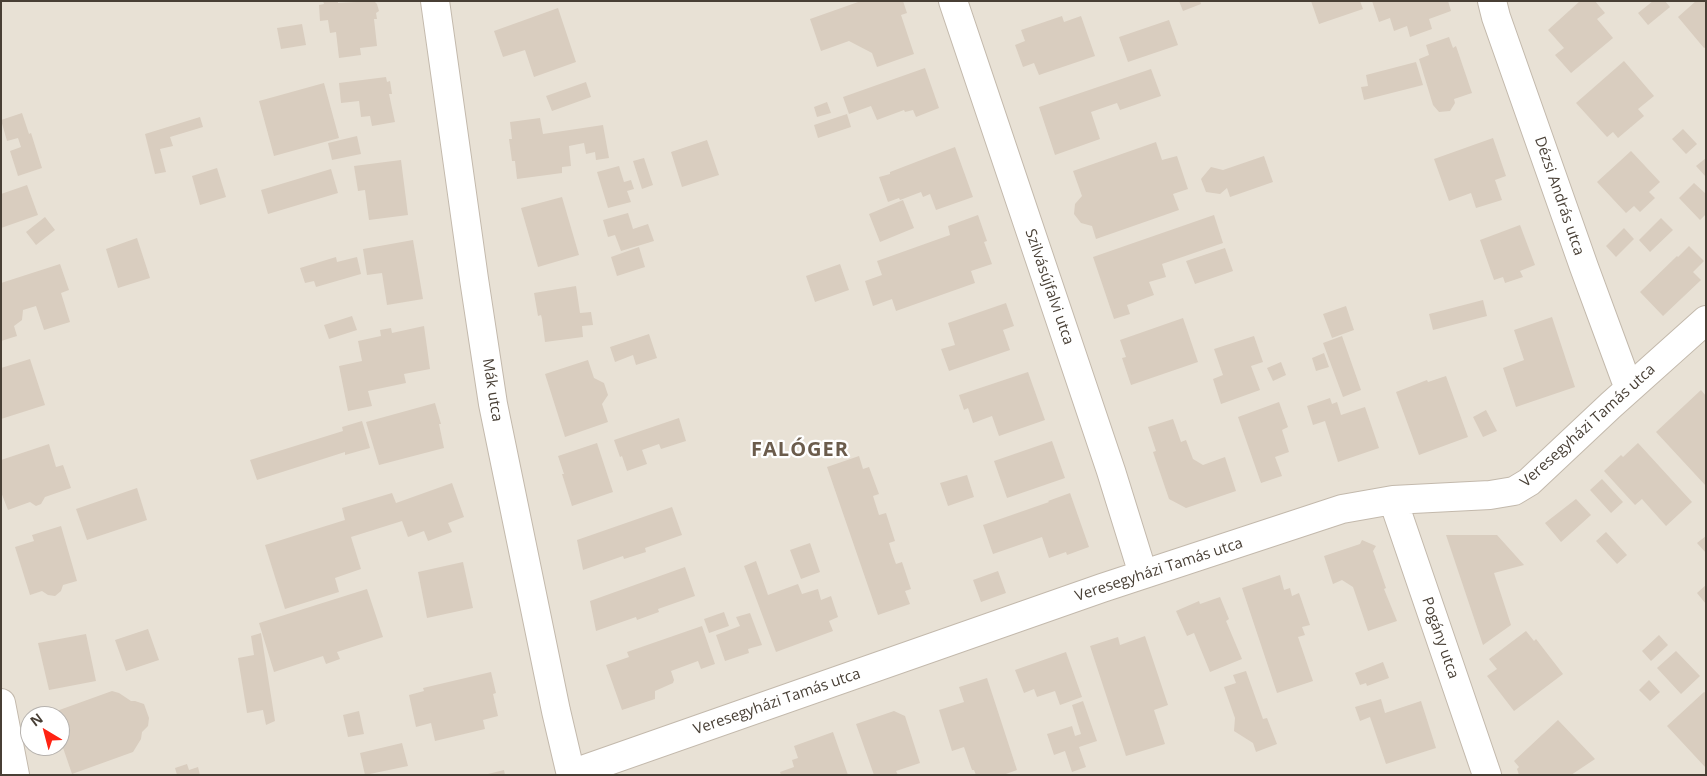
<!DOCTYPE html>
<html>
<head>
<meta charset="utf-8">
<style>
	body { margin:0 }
	#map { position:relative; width:1707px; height:776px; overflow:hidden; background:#f4efe7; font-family:"Open Sans",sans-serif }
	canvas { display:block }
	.frame { position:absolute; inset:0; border:2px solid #483f35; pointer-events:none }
	.north { position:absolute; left:20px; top:706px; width:50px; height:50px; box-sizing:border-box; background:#fff; border:1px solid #b6b2ae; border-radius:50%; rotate:323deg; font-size:14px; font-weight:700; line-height:20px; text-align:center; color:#483f35 }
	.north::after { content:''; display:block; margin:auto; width:18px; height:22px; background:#ff2313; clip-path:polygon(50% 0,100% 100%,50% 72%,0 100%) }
</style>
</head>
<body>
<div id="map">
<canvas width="1707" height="776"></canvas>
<div class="frame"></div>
<div class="north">N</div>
</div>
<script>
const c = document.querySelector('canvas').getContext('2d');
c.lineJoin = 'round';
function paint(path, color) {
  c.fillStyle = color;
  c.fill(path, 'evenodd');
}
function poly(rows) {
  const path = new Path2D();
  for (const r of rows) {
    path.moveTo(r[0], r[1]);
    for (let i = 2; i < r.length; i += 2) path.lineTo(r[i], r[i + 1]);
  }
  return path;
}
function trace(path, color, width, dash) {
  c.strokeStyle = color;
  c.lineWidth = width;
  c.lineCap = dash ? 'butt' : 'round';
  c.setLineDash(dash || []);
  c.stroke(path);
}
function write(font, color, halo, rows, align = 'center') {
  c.font = font + ' "Open Sans",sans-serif';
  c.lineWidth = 4.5;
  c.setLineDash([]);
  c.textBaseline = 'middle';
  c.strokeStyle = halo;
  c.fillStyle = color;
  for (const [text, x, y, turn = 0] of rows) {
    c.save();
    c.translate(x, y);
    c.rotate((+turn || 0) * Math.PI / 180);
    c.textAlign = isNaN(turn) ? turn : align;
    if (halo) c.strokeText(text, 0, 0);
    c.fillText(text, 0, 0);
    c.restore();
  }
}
paint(poly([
	[1,1,1706,1,1706,775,1,775],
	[30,716,60,716,60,746,30,746]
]), '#e8e1d5');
paint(poly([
	[323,1,338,1,338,3,374,1,377,4,379,11,376,13,377,19,374,19,377,46,360,48,361,55,339,58,336,32,330,33,328,20,320,21,319,5,324,4],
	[861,1,903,1,907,13,901,15,914,54,877,67,872,53,849,41,821,51,810,19],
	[1179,1,1200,1,1201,4,1183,11],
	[1311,1,1360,1,1363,9,1319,24],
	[1372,1,1448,1,1451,11,1429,19,1432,29,1410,37,1407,26,1394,31,1390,18,1379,22],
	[1580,1,1595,1,1605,13,1597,19,1613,38,1571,73,1555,55,1564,48,1548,30],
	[1653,1,1665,1,1670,7,1648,25,1638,13],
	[1696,1,1706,1,1706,47,1704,48,1678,17],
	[558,8,576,62,534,77,525,50,503,57,494,31],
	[1062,16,1064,22,1081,16,1095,56,1039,75,1034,63,1023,67,1015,45,1025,41,1021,30],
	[1169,20,1178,45,1128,62,1119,37],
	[302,24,306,45,281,49,277,28],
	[1449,37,1453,48,1456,46,1472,93,1454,99,1455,103,1450,111,1439,112,1433,105,1419,59,1429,55,1426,45],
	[1624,61,1654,96,1638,109,1644,116,1618,138,1613,132,1607,137,1576,103],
	[1416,62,1423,85,1364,100,1361,87,1368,86,1366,75],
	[925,68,939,108,916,117,913,110,905,112,904,110,877,120,871,106,849,114,843,97],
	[1151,69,1161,96,1120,110,1117,103,1091,112,1100,139,1055,155,1039,107],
	[386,77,387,82,390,81,392,94,389,94,395,122,372,126,370,116,361,117,359,101,341,103,339,83],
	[586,82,591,97,552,111,546,96],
	[324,83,339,138,274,156,259,101],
	[827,102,831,113,817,117,814,107],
	[22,113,29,134,31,133,42,168,18,176,10,151,21,147,18,138,7,141,1,120],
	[847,114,851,127,818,138,814,125],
	[200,117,203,127,170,137,173,146,160,149,166,172,155,174,145,134],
	[540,118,543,134,603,125,609,158,596,160,595,152,586,154,584,143,569,146,571,166,562,167,562,173,517,179,515,161,512,161,509,139,512,139,510,122],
	[1683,129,1697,144,1686,154,1672,139],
	[357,136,361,154,332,160,328,143],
	[1493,138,1506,176,1495,180,1502,200,1476,208,1471,193,1449,201,1434,159],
	[707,140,719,175,682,187,671,152],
	[1156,142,1162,160,1177,156,1188,189,1173,194,1179,210,1096,239,1092,226,1081,223,1074,214,1075,204,1082,196,1073,171],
	[955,147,973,197,936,210,930,194,923,197,921,192,900,200,899,198,888,202,879,177,890,174,890,172],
	[1631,151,1660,182,1649,192,1655,198,1640,212,1634,206,1626,213,1597,182],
	[1264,156,1273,182,1230,197,1227,188,1220,194,1206,192,1201,179,1211,167,1223,170],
	[644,158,653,185,642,189,633,161],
	[1706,158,1706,177,1696,166],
	[401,160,408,215,369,220,365,190,358,191,354,166],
	[619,166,624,182,631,180,634,189,627,191,631,202,608,208,597,172],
	[217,168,226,197,200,205,192,176],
	[331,169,338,193,268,214,261,190],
	[1694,183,1706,194,1706,214,1700,220,1679,198],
	[27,185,38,215,1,228,1,194],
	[562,197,579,255,538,267,521,208],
	[903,200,914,228,880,242,869,214],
	[628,213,633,229,648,224,654,241,621,251,615,235,608,237,603,220],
	[978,215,987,241,984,242,992,264,971,271,975,283,896,311,892,299,873,306,865,281,882,275,877,261,950,235,948,226],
	[1214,215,1223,243,1162,264,1166,277,1149,282,1154,295,1127,305,1130,314,1114,319,1093,257],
	[45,217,55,230,36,245,26,232],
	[1661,218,1673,230,1650,252,1639,240],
	[1520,225,1535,265,1520,271,1523,277,1505,283,1503,277,1494,280,1480,240],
	[1624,228,1634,239,1616,257,1606,246],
	[137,238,150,278,118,288,106,249],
	[413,240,423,299,387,305,382,273,367,275,363,249],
	[1689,246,1704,261,1693,272,1701,280,1663,316,1640,292,1677,256,1678,257],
	[639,247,645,267,617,276,611,257],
	[1225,248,1233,271,1195,284,1186,261],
	[336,257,337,262,357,257,361,274,316,287,314,281,305,283,300,268],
	[60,264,69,290,61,293,70,322,44,330,36,306,23,310,22,320,14,326,17,336,1,341,1,283],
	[840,264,849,290,815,302,806,276],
	[576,286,580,313,591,312,593,325,582,326,583,337,545,342,542,319,541,315,538,316,534,293],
	[1483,300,1487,316,1433,330,1429,314],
	[1006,303,1014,326,1003,330,1010,350,949,371,941,349,955,345,948,323],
	[1346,306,1354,330,1332,338,1323,314],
	[352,316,357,330,329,339,324,325],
	[1552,317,1575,387,1516,407,1503,368,1524,360,1514,330],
	[1183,318,1198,362,1131,385,1122,358,1126,357,1120,340],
	[424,326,430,369,404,374,406,383,368,391,372,406,348,411,339,366,362,361,358,341,381,336,380,330,391,328,392,333],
	[649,334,657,358,636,365,633,355,615,362,610,347],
	[1254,336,1263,362,1251,366,1260,390,1221,404,1213,379,1223,375,1214,349],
	[1342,336,1361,390,1343,397,1323,343],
	[1324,353,1329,367,1316,371,1312,358],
	[30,359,45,405,1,419,1,368],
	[588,360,594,378,604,383,608,395,602,404,608,422,565,437,545,374],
	[1281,362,1286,375,1273,381,1267,368],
	[1028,372,1045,420,999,436,992,416,973,423,968,408,964,410,959,395],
	[1446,376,1468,437,1419,455,1396,392,1427,380,1428,382],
	[1701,390,1706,396,1706,486,1656,432],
	[1330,398,1332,404,1337,402,1341,415,1365,407,1379,448,1338,462,1325,421,1313,425,1307,406],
	[1279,402,1288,427,1282,430,1289,452,1275,457,1282,476,1261,483,1238,417],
	[435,403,441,424,439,424,444,448,379,465,366,422],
	[1486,410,1497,431,1483,437,1473,417],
	[679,418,686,441,661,449,659,444,642,450,647,464,627,471,622,456,620,457,614,440],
	[1173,419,1181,442,1186,440,1193,459,1203,465,1225,457,1236,491,1186,508,1169,499,1153,452,1156,451,1148,427],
	[362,421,370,448,345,455,345,452,257,480,250,460,343,431,342,427],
	[1052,441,1065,478,1007,498,994,461],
	[597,443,613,492,572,506,562,474,564,474,558,456],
	[1638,443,1692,502,1666,526,1642,499,1635,505,1604,471,1621,455,1623,457],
	[49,444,56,467,63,465,71,488,45,497,41,504,36,506,30,502,8,510,1,492,1,460],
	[859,456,863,469,869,467,879,494,873,496,879,515,886,513,895,541,889,543,892,553,896,564,902,562,911,589,905,591,910,604,878,615,827,467],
	[967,475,974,497,948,506,940,483],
	[1602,479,1623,502,1611,513,1590,490],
	[452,483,464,517,448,523,452,532,428,541,424,531,408,537,402,521,351,537,361,569,335,578,339,592,285,609,265,545,345,520,342,508,392,493,396,503],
	[137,488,147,520,87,540,76,509],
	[1070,493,1089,547,1067,555,1066,552,1049,558,1042,537,993,554,983,525,1049,502,1048,501],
	[1576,499,1591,515,1561,542,1545,523],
	[672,507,682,535,645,548,646,552,624,559,623,556,583,570,577,540],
	[61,526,77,581,63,585,61,591,55,596,48,595,42,591,30,595,15,547,34,541,32,535],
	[1606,532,1627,555,1617,564,1596,541],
	[1446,535,1497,535,1524,565,1494,573,1511,625,1483,645],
	[1706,536,1706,553,1697,543],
	[1362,540,1376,546,1373,551,1386,588,1384,589,1397,621,1368,631,1353,587,1342,580,1333,584,1324,556,1360,544],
	[810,543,820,572,801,579,790,550],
	[756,561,768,595,798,584,802,594,818,589,821,600,831,596,838,617,829,621,833,631,776,652,744,566],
	[463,562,473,608,427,618,418,572],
	[685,567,695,596,658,609,659,612,637,620,636,617,596,631,590,601],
	[998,571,1006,593,981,602,973,580],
	[1280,575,1284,590,1290,588,1292,596,1299,593,1310,625,1302,627,1305,635,1298,637,1313,681,1277,693,1242,588],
	[1706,585,1706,604,1697,593],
	[367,589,383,637,337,652,340,659,326,664,323,656,274,672,259,623],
	[1220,597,1229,619,1226,621,1242,659,1210,672,1194,633,1187,636,1176,611,1199,601,1200,604],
	[724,612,729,626,709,633,704,619],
	[750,613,762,645,748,649,749,653,725,661,716,635,740,626,736,617],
	[702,626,715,664,701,669,698,661,671,671,674,680,673,683,655,691,655,699,622,710,606,665,629,657,627,652],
	[148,629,159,660,126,671,115,640],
	[1526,631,1534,641,1536,639,1563,674,1514,711,1487,676,1497,669,1489,659],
	[261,633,275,721,266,725,263,710,247,713,238,658,254,655,251,636],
	[86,634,96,681,49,690,38,643],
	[1659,635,1668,645,1651,661,1642,651],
	[1145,636,1168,705,1154,710,1165,744,1126,756,1090,646,1118,637,1120,645],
	[1676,651,1700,676,1681,694,1657,668],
	[1066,652,1082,697,1060,705,1055,691,1037,697,1034,689,1024,693,1015,670],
	[1383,662,1389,678,1367,686,1366,683,1360,685,1355,673],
	[1246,671,1263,719,1267,718,1277,744,1256,752,1253,743,1234,731,1235,718,1224,687,1236,683,1233,675],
	[491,672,496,693,493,694,498,716,483,720,485,729,435,741,431,723,416,727,409,695,424,691,423,688],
	[987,678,1017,770,1003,775,976,775,974,770,972,770,964,747,952,751,939,710,964,702,959,687],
	[1649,680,1660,692,1650,701,1639,690],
	[112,691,119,693,131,701,135,701,144,704,149,718,148,726,142,732,141,739,133,752,72,774,60,739,60,716,52,716,51,713],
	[1704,692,1706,693,1706,768,1667,726],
	[1381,699,1385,713,1421,701,1436,748,1386,764,1370,717,1360,721,1355,707],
	[1083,701,1097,741,1079,747,1086,767,1072,772,1065,751,1054,755,1047,734,1072,726,1075,736,1081,734,1072,705],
	[359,711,364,734,348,737,343,715],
	[894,711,905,716,920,763,896,771,898,775,874,775,856,724],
	[1558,720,1595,759,1571,775,1519,775,1517,769,1519,767,1514,761],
	[833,732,848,775,781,775,780,772,794,767,792,760,798,758,794,746],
	[402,743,408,766,365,775,360,753],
	[187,764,189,770,198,767,200,775,177,775,175,768],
	[504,770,505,775,488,775,488,774]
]), '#d9cdbf');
const minor = poly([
	[435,1,474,279,493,404,556,711,571,775],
	[953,1,1111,471,1143,574],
	[1492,1,1496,17,1584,267,1629,389],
	[1393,500,1487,775],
	[1,703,15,775],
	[571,774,1102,588,1342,509,1393,500,1490,495,1514,491,1529,482,1611,405,1706,320]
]);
trace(minor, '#c3b9ac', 30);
trace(minor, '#fff', 28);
write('15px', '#483f35', '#fff', [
	["Dézsi András utca",1559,196,71],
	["Szilvásújfalvi utca",1049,287,71],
	["Mák utca",492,390,81],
	["Veresegyházi Tamás utca",1588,426,-42],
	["Veresegyházi Tamás utca",1159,570,-18],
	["Pogány utca",1440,638,71],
	["Veresegyházi Tamás utca",777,702,-19]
]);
c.letterSpacing = '1px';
write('bold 20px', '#6b5c4c', '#fff', [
	["FALÓGER",800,450]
]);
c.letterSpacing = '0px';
</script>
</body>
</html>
